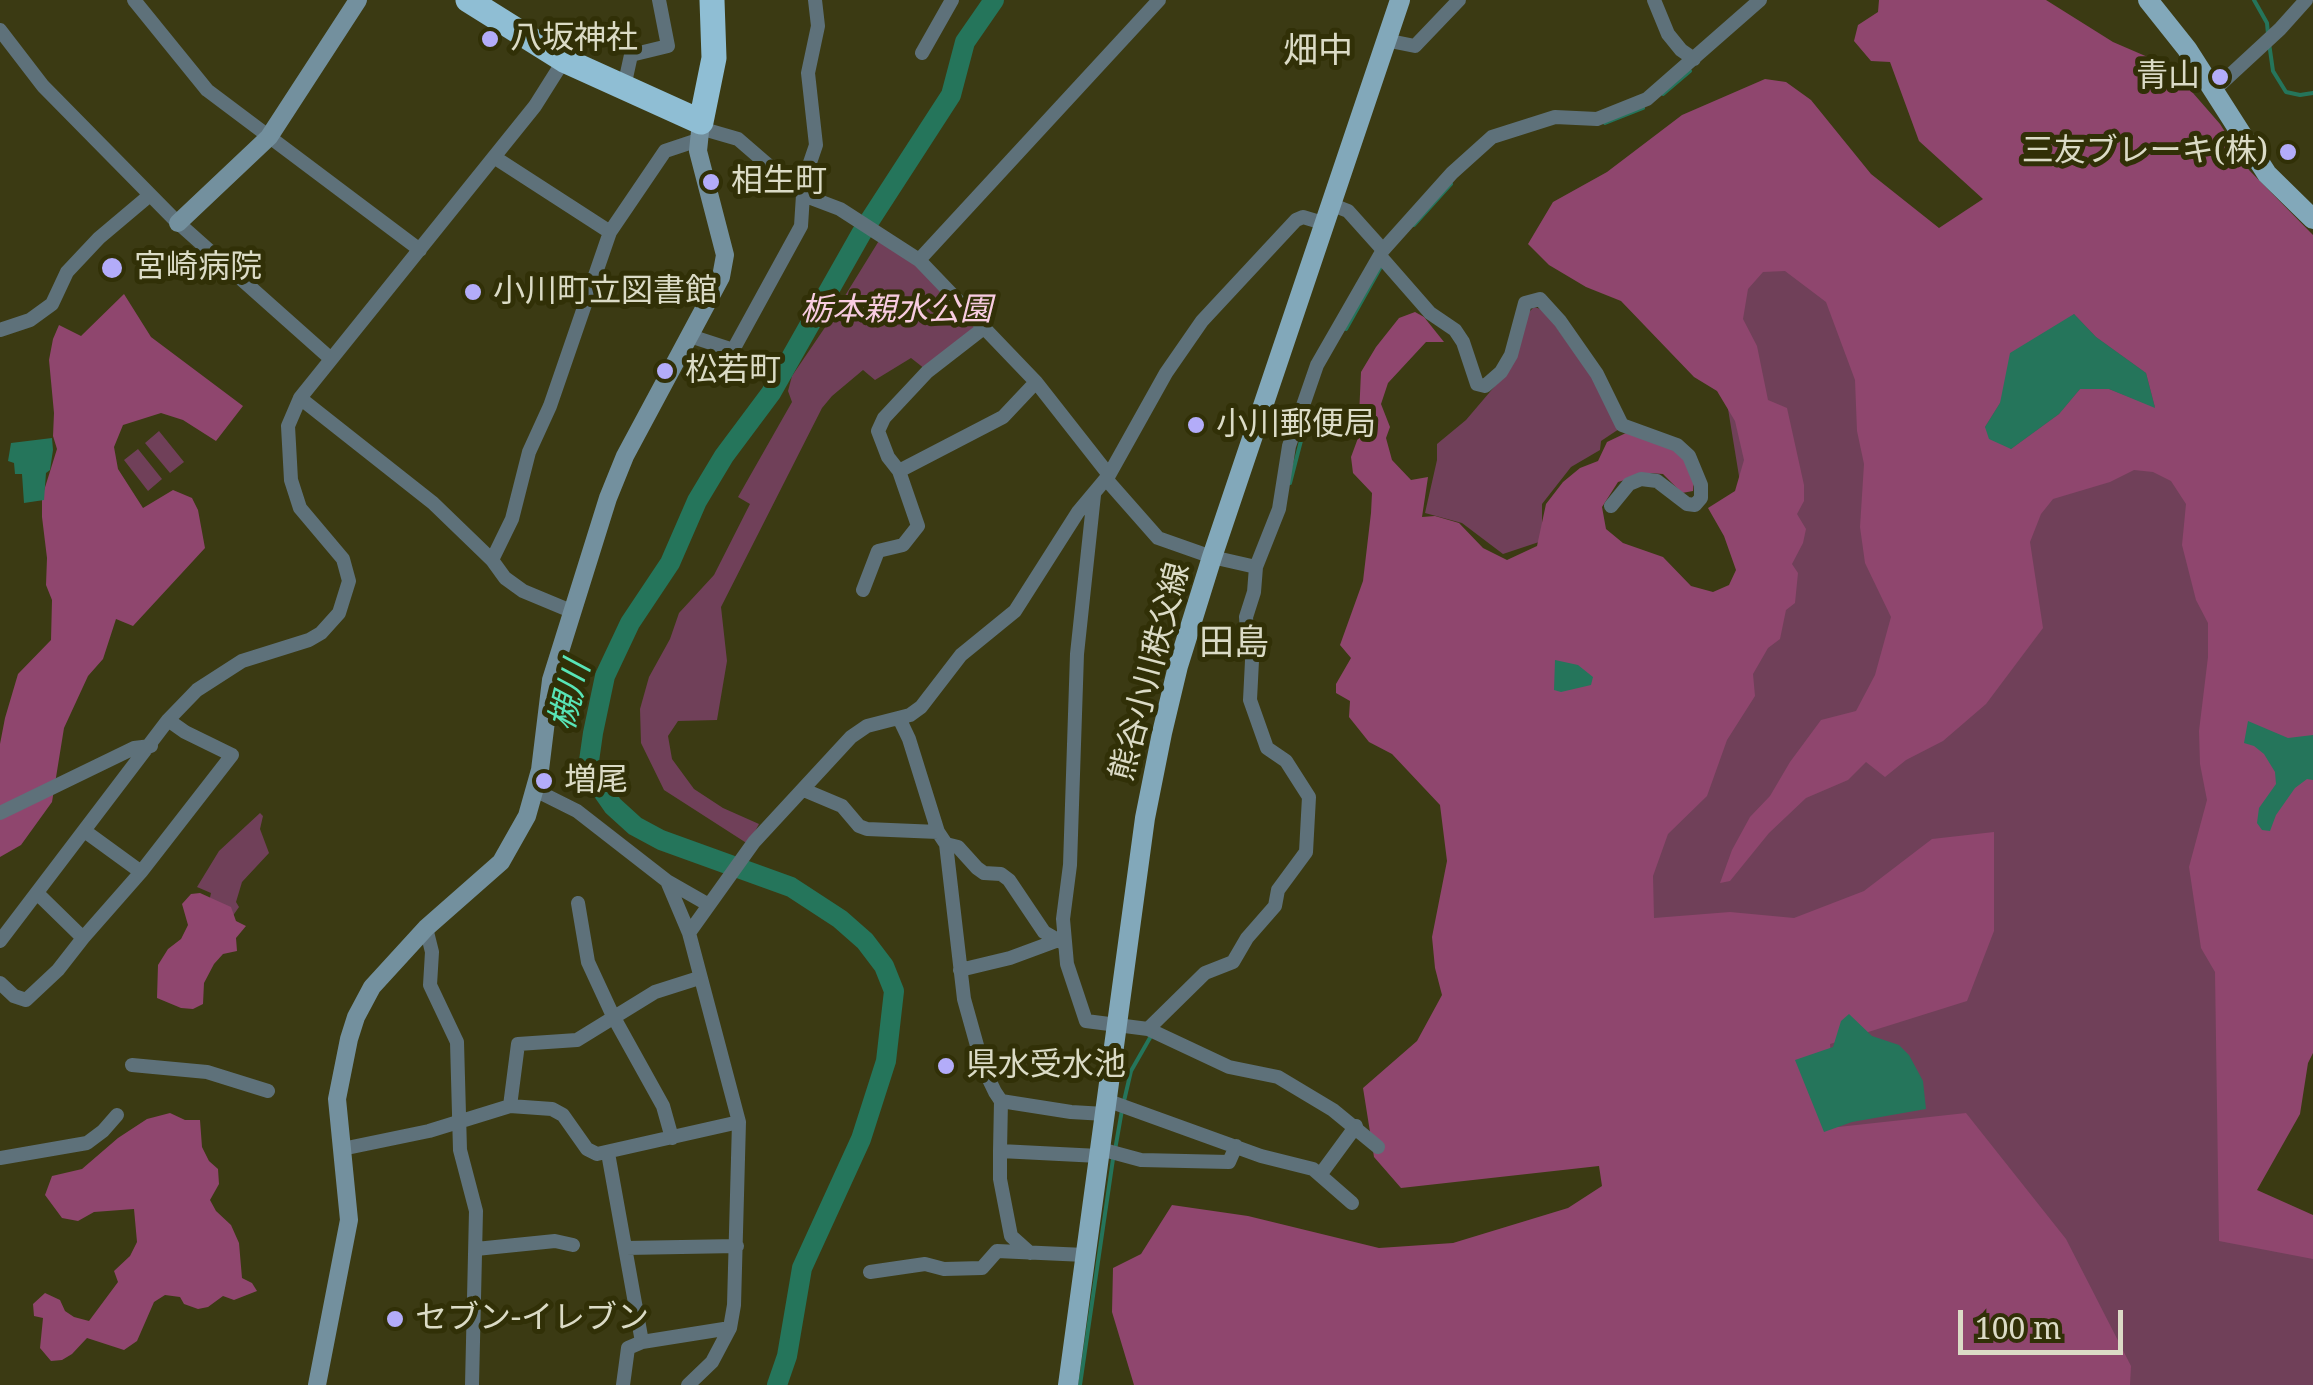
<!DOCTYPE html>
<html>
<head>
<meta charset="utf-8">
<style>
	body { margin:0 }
	#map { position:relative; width:2313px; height:1385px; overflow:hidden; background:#3b3a13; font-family:"Noto Serif",serif }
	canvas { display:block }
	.scale { position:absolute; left:1958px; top:1310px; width:165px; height:45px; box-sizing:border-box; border:5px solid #dbdbc6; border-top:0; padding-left:12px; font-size:30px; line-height:35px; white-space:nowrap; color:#dbdbc6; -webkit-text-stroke:8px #313007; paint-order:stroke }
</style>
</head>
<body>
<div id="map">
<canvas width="2313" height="1385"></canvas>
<div class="scale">100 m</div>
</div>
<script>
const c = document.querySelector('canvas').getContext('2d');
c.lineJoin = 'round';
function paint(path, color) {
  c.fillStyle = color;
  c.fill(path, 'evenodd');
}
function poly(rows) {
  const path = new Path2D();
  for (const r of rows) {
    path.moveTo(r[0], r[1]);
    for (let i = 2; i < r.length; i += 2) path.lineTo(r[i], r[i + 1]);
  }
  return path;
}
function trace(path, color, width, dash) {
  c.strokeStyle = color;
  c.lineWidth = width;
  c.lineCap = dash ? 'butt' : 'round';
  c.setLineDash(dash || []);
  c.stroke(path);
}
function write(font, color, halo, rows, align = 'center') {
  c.font = font + ' "Noto Serif","Noto Sans JP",serif';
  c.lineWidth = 10;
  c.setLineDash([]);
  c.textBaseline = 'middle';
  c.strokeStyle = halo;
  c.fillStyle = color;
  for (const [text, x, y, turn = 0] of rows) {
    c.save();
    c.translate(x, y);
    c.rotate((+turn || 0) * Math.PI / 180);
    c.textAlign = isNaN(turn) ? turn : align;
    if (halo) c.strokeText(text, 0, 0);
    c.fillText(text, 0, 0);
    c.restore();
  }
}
paint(poly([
	[1695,207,1915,277,2235,335,2231,1198,2313,1230,2313,1385,1970,1385,1863,1182,1615,897,1756,580],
	[880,239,910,257,976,326,925,369,911,358,875,380,863,370,832,396,822,408,721,607,727,661,717,720,678,721,668,736,672,759,694,789,723,808,759,824,748,844,664,790,641,743,640,709,649,677,670,639,679,613,714,575,750,504,738,497,792,402,788,391,792,376,830,320],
	[1534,307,1544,310,1593,378,1619,429,1601,441,1600,450,1571,467,1542,504,1542,541,1503,554,1462,523,1425,513,1437,460,1437,444,1466,420,1512,366,1529,312],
	[159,431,184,462,170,473,145,443],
	[138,449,162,479,148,491,124,460],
	[260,813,263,816,260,829,269,853,242,882,236,902,239,907,232,917,209,902,211,893,197,887,219,851]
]), '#704059');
paint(poly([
	[1879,0,2046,0,2113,42,2150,58,2186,85,2220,124,2249,170,2313,235,2313,1053,2308,1063,2300,1114,2257,1190,2313,1215,2313,1259,2219,1241,2215,972,2201,948,2189,867,2207,800,2200,764,2199,731,2208,657,2208,623,2196,600,2182,545,2186,504,2171,481,2153,472,2134,470,2110,482,2053,499,2041,514,2030,542,2043,628,1986,704,1943,741,1906,760,1885,777,1866,762,1848,780,1806,798,1769,833,1730,881,1720,883,1732,850,1750,817,1770,796,1790,762,1821,720,1856,711,1875,675,1891,617,1865,563,1860,527,1864,464,1857,431,1855,380,1826,302,1785,271,1763,272,1748,289,1743,319,1757,346,1768,400,1787,408,1804,485,1804,501,1797,514,1806,529,1803,543,1792,564,1798,573,1795,603,1786,610,1780,639,1768,648,1753,674,1755,696,1727,740,1707,796,1668,834,1653,876,1654,918,1730,912,1794,918,1864,891,1932,839,1994,832,1994,931,1967,1001,1830,1044,1838,1127,1966,1113,2066,1239,2131,1366,2130,1385,1134,1385,1112,1312,1113,1268,1141,1254,1172,1205,1248,1216,1379,1248,1453,1243,1568,1208,1602,1186,1599,1166,1401,1188,1374,1157,1363,1088,1417,1041,1442,995,1435,968,1432,937,1447,861,1440,805,1392,754,1369,742,1349,717,1350,701,1336,693,1336,684,1351,658,1340,645,1363,581,1371,513,1372,493,1353,473,1351,457,1358,438,1361,372,1376,347,1399,318,1415,312,1424,317,1444,342,1426,342,1388,383,1381,404,1390,427,1386,438,1392,460,1411,480,1428,477,1422,517,1435,516,1459,523,1483,548,1507,560,1537,546,1546,504,1563,482,1580,468,1598,461,1607,442,1626,433,1672,447,1686,458,1694,479,1693,491,1682,493,1663,474,1649,473,1618,482,1602,507,1606,529,1623,543,1663,557,1691,586,1713,592,1729,585,1736,570,1724,536,1708,508,1735,491,1744,460,1735,421,1717,391,1694,377,1621,301,1586,287,1549,265,1528,244,1553,202,1607,172,1682,115,1765,79,1786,82,1811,100,1871,174,1939,228,1983,199,1919,141,1890,62,1871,61,1854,41,1858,25,1878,12],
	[2074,314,2096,337,2146,373,2155,407,2109,389,2080,389,2059,414,2011,449,1985,427,2000,403],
	[124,294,151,337,243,406,216,441,183,420,161,413,123,425,114,447,118,469,143,508,173,490,192,498,198,510,205,548,133,626,116,619,103,659,88,676,64,728,52,802,21,845,0,857,0,744,5,718,18,674,51,640,52,600,46,585,47,558,42,517,42,497,57,449,53,436,54,413,49,360,53,339,59,325,81,336],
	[200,893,231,907,236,921,246,926,236,938,237,951,223,954,214,964,204,983,203,1004,193,1009,181,1008,157,998,158,965,168,949,181,939,188,925,182,904,191,894],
	[170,1113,185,1120,200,1120,202,1147,209,1161,218,1169,219,1184,210,1200,216,1211,231,1225,239,1243,242,1278,252,1283,257,1291,234,1300,223,1296,208,1307,198,1309,184,1304,180,1297,165,1295,154,1302,137,1341,124,1350,87,1338,72,1354,62,1360,51,1361,40,1348,43,1318,34,1316,33,1304,45,1293,60,1300,65,1311,74,1317,89,1321,118,1282,114,1271,130,1256,137,1242,134,1209,94,1212,78,1221,62,1218,45,1195,52,1176,82,1169,118,1138,147,1119]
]), '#8f466e');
paint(poly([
	[2074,314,2096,337,2146,373,2155,408,2109,389,2080,389,2059,414,2011,449,1989,439,1985,427,2000,403,2010,353],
	[52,438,53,450,50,470,46,473,44,500,24,503,22,474,15,474,14,463,8,461,11,443],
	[1555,660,1578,665,1593,677,1591,685,1561,692,1554,690],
	[2248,721,2288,738,2313,735,2313,780,2307,779,2295,788,2276,815,2270,831,2262,830,2257,823,2259,808,2276,784,2275,772,2264,754,2254,746,2244,743],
	[1849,1014,1872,1036,1899,1045,1909,1055,1923,1081,1926,1109,1852,1122,1824,1132,1795,1060,1833,1047,1841,1021]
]), '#25755b');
trace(poly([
	[2254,0,2267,23,2268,34],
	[2269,43,2273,71,2286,92,2300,95,2313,93],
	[1663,94,1690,71],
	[1605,123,1643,108],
	[1414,225,1451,184],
	[1346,329,1383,263],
	[1290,483,1309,410],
	[1124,1101,1131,1071,1151,1036],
	[1115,1150,1122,1110],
	[1080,1385,1113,1159]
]), '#25755b', 4);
trace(poly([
	[777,1385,787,1356,802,1268,861,1139,886,1061,894,991,884,966,865,941,840,919,791,887,661,840,635,826,613,806,597,783,589,761,593,733,605,676,630,623,670,563,697,501,724,456,771,393,861,234,951,95,965,42,994,0]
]), '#25755b', 20);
trace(poly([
	[134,0,207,90,420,250],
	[1654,0,1668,34,1681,50,1694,59],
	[0,30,43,86,176,221,331,359],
	[1385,40,1415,46,1459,0],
	[922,53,952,0],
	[564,60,535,106,300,398,433,503,492,560,505,578,523,591,571,611],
	[624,87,631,55,668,46,659,0],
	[2214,90,2280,29,2306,0],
	[700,128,738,139,790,184,801,189,803,195,840,209,919,260,1036,382,1109,475,1166,373,1202,321,1296,220,1303,217,1323,223],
	[494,157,610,232],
	[801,189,816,145,808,73,818,26,815,0],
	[1330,204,1348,211,1383,250],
	[1381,257,1430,313,1455,330,1463,342,1477,384,1485,386,1501,372,1511,355,1525,303,1540,299,1560,321,1597,374,1622,425,1677,445,1689,456,1701,485,1701,498,1695,505,1687,504,1657,481,1641,479,1629,484,1611,506],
	[919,260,1159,0],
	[0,330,30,320,52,304,67,272,99,238,150,195],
	[690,336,733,350,801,226,803,195],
	[899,471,1003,417,1036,382],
	[1106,479,1158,538,1212,557,1256,567],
	[1094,495,1077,654,1070,865,1063,919,1067,964,1086,1021,1148,1029,1229,1067,1278,1077,1333,1110,1378,1147],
	[492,560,512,519,529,452,550,406,610,232,665,151,698,140],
	[863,590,878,551,903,545,918,526,899,471,888,457,878,431,884,418,927,372,985,327],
	[899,718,909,739,938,832],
	[535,790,577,811,667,881,709,905],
	[804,790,842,806,859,826,867,829,938,832,946,844,958,847,977,868,984,873,1001,874,1009,880,1044,932,1063,943],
	[0,813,134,748,151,746],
	[946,844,964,999,983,1067,995,1092,1001,1101,1071,1112,1105,1114],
	[141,872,232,755,185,732,168,720],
	[667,881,689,933,739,1122,734,1305,730,1328,712,1362,688,1385],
	[578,903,588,962,613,1016,663,1106,672,1138],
	[426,928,432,952,430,985,457,1042,460,1150,476,1211,472,1385],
	[689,933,754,842,851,737,867,726,910,715,921,707,961,655,1015,611,1078,512,1109,475],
	[83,938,141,872,86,832],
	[0,941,168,720,197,690,242,661,309,640,321,633,339,613,349,581,343,559,300,508,291,480,288,426,300,398],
	[960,970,1010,958,1056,941],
	[0,983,14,996,26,1000,58,970,83,938,37,893],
	[1148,1029,1205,973,1233,962,1247,938,1275,906,1278,890,1306,852,1309,797,1286,761,1267,748,1250,700,1253,641,1247,631,1246,617,1254,592,1256,567,1279,509,1289,446,1317,365,1383,250,1452,173,1492,137,1555,117,1597,119,1647,99,1760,0],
	[132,1065,207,1072,268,1091],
	[1106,1100,1261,1156,1313,1169,1352,1203],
	[1001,1101,1000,1151,1099,1156],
	[510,1106,518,1044,577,1040,655,992,699,978],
	[342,1149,429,1131,510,1106,552,1109,563,1115,587,1149,597,1154,739,1122],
	[1104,1150,1141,1160,1229,1162,1236,1146],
	[1000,1151,1000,1179,1011,1236,1030,1253],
	[608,1153,642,1342],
	[0,1158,87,1143,103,1131,117,1115],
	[1320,1175,1356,1126],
	[626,1248,737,1246],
	[476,1249,555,1241,573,1245],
	[870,1272,925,1264,944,1269,982,1268,997,1251,1085,1255],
	[623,1385,628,1348,642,1342,730,1328]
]), '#5e717a', 14);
trace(poly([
	[178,223,269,137,358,0],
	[317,1385,349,1220,337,1099,349,1039,356,1017,372,987,426,928,501,862,527,816,540,770,551,680,608,498,625,456,721,277,725,255,698,151,701,122]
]), '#73909e', 18);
trace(poly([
	[2148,0,2187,49,2267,174,2313,219],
	[1068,1385,1145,818,1162,733,1178,666,1212,557,1400,0]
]), '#82a8ba', 20);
trace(poly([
	[468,0,564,60,701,122,714,58,712,0]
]), '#8fbed4', 25);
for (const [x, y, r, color] of [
	[490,39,10,"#b3acf9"],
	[2220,77,10,"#b3acf9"],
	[2288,152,10,"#b3acf9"],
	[711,182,10,"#b3acf9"],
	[112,268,12,"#b3acf9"],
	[473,292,10,"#b3acf9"],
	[665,371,10,"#b3acf9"],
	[1196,425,10,"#b3acf9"],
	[544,781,10,"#b3acf9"],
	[946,1066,10,"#b3acf9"],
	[395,1319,10,"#b3acf9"]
]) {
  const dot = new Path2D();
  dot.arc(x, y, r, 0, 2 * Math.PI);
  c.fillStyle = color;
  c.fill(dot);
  trace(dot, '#313007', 4);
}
write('32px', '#dbdbc6', '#313007', [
	["八坂神社",510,39],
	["青山",2200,77,"right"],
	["三友ブレーキ(株)",2268,152,"right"],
	["相生町",731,182],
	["宮崎病院",134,268],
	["小川町立図書館",493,292],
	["松若町",685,371],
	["小川郵便局",1216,425],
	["増尾",564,781],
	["県水受水池",966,1066],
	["セブン-イレブン",415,1319]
], 'left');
write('italic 32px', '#f8cce1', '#313007', [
	["栃本親水公園",896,311]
]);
write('32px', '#dbdbc6', '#313007', [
	["熊谷小川秩父線",1151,672,-75]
]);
write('35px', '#dbdbc6', '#313007', [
	["畑中",1318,52],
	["田島",1234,644]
]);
write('italic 35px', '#58e5b7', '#313007', [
	["槻川",571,696,-76]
]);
</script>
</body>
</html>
